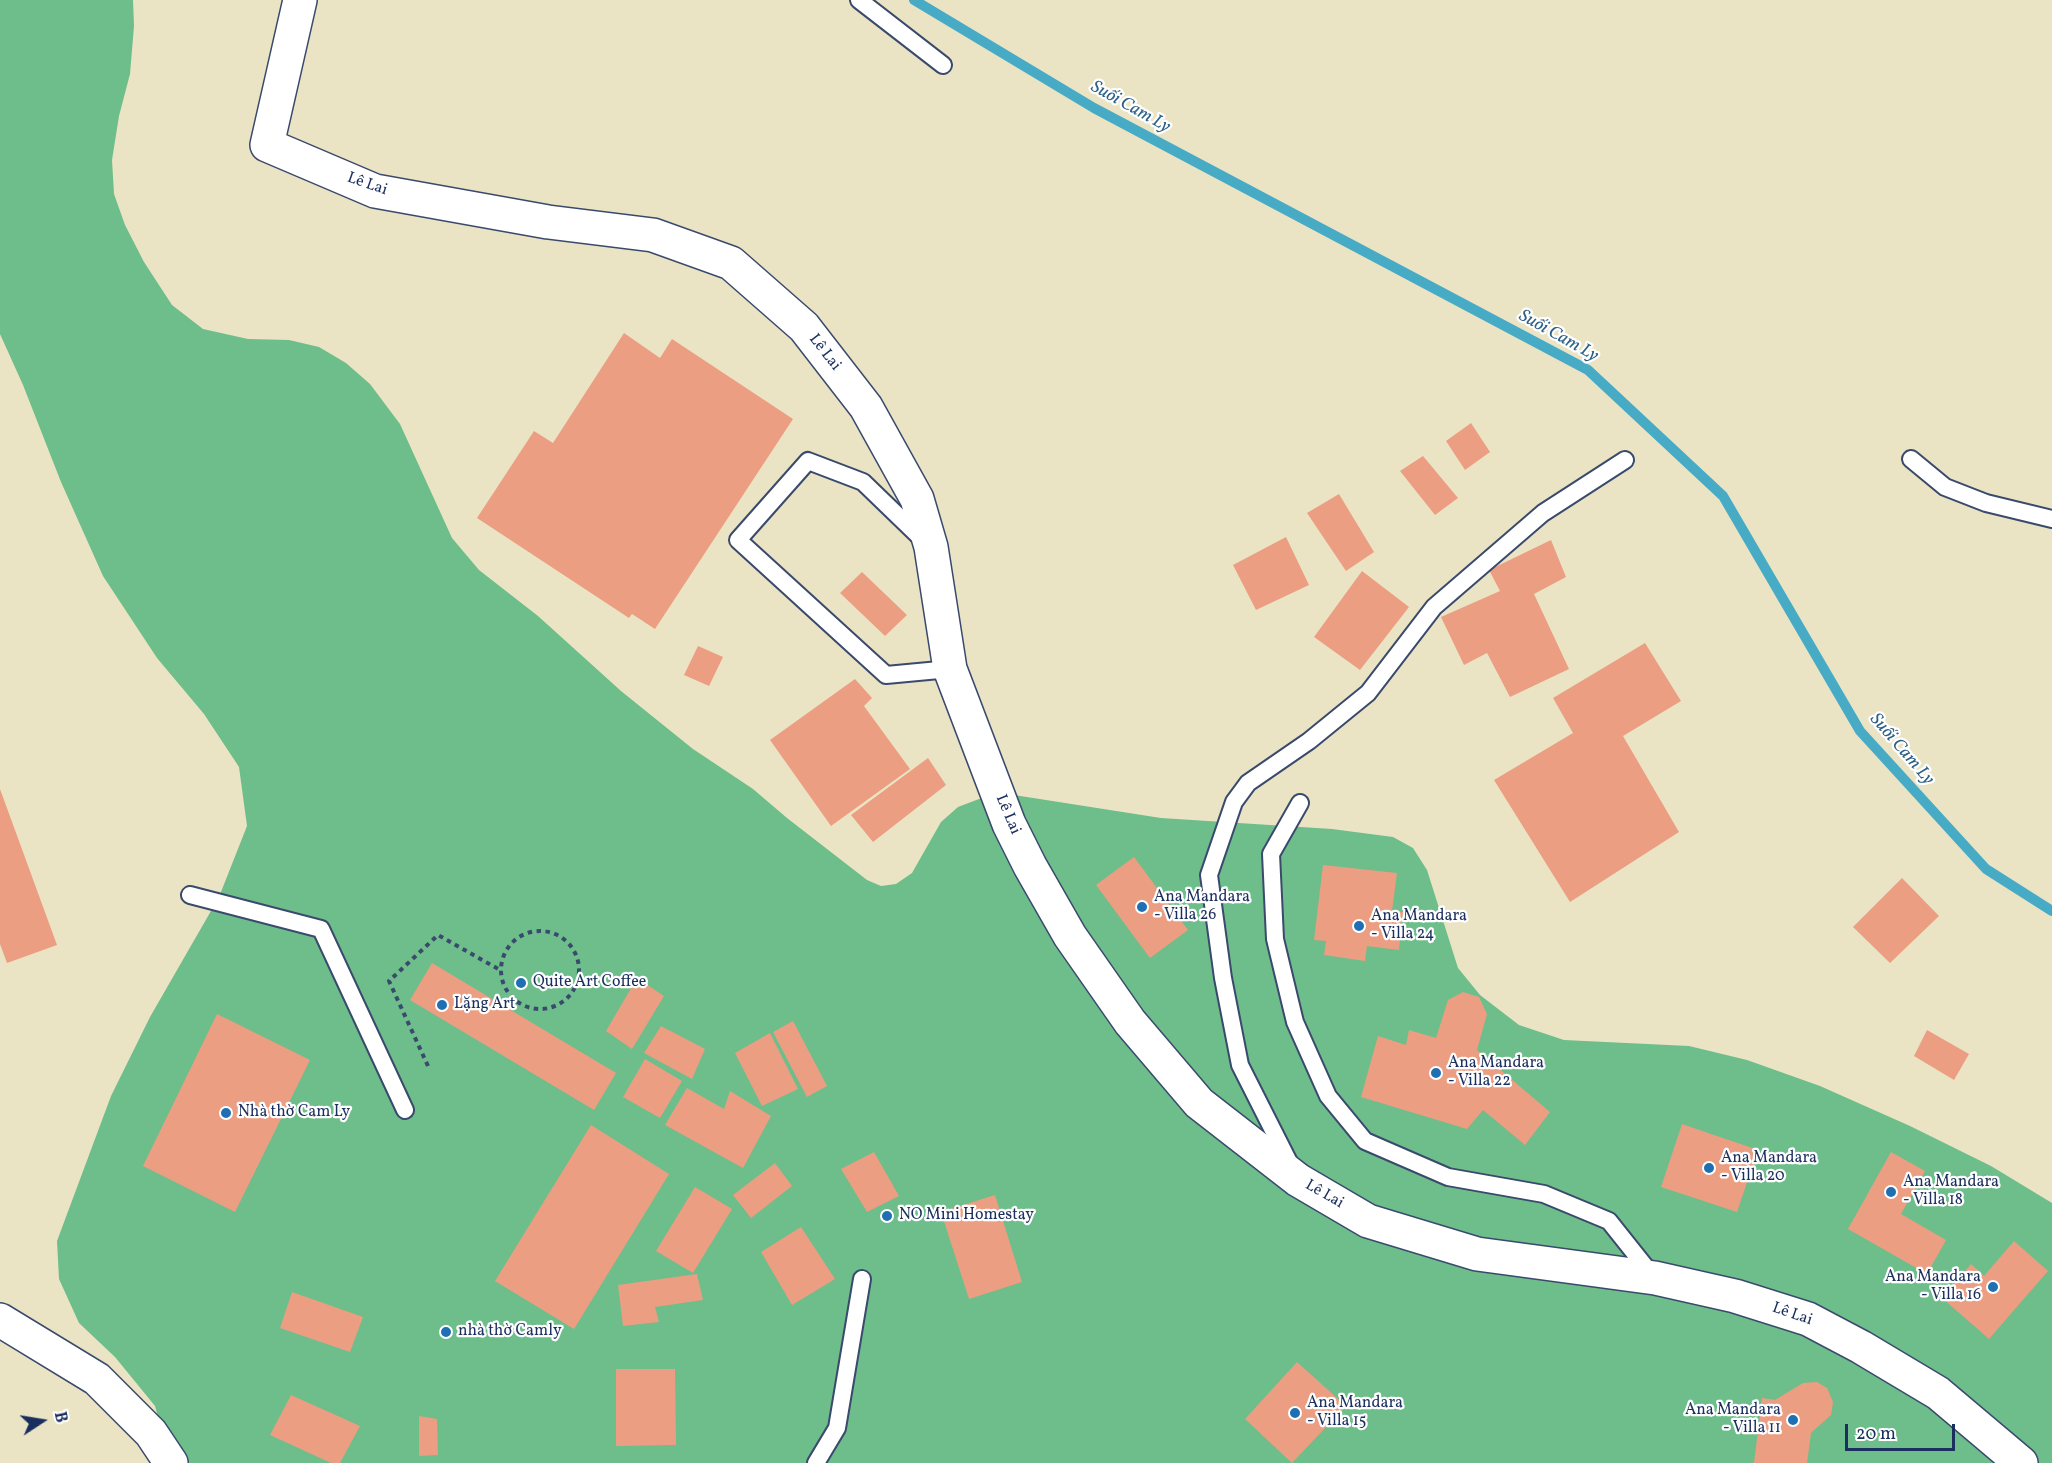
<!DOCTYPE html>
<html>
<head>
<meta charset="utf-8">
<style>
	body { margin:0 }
	#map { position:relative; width:2052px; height:1463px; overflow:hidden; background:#eae4c4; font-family:Vollkorn,serif }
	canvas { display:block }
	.north { position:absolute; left:12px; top:1391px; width:60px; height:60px; -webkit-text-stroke:4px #fff; paint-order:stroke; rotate:78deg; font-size:16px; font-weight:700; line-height:24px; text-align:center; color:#1b2f5e }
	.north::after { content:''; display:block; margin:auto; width:21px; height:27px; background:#1b2f5e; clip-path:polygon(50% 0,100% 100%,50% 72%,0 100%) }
	.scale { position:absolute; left:1845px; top:1424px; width:110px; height:27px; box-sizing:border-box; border:3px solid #1b2f5e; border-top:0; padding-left:8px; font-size:18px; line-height:21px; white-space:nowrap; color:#1b2f5e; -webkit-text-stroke:4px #fff; paint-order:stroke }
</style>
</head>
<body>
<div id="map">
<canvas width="2052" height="1463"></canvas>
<div class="north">B</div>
<div class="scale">20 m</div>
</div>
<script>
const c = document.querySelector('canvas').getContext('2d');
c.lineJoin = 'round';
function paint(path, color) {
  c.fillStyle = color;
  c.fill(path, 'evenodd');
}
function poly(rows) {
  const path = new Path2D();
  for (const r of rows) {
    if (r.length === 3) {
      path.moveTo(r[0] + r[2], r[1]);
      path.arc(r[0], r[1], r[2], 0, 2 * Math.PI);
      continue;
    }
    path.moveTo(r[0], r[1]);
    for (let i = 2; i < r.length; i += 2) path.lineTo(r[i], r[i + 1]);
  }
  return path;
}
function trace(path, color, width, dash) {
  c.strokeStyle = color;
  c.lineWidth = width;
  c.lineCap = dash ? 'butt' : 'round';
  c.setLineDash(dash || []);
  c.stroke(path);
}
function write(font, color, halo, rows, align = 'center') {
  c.font = font + ' Vollkorn,serif';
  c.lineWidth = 4.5;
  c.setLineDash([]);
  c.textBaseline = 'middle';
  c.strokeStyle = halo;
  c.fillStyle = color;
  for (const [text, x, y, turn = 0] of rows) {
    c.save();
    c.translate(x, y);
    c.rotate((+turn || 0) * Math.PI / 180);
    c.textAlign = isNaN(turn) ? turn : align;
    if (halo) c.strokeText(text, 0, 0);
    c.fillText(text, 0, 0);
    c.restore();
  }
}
paint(poly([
	[0,0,133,0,134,26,130,74,119,116,112,160,114,194,125,225,144,262,172,305,203,329,248,339,289,340,319,347,346,363,370,384,400,424,452,538,479,570,538,616,621,691,693,749,753,789,787,818,867,880,881,886,896,884,912,873,941,822,958,807,979,799,1014,795,1161,818,1332,829,1393,837,1413,848,1427,870,1458,968,1480,995,1519,1025,1564,1040,1689,1046,1747,1060,1820,1086,1910,1126,1991,1166,2052,1203,2052,1463,171,1463,155,1406,115,1357,79,1323,59,1279,57,1241,111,1096,150,1017,219,897,247,826,239,767,204,714,157,658,103,576,61,482,23,385,0,334]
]), '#6dbe8a');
trace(poly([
	[914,0,1094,108,1588,370,1723,496,1860,731,1986,869,2052,911]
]), '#47abc6', 10);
paint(poly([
	[624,333,660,358,672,339,793,419,655,629,632,614,629,618,477,518,534,431,553,443],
	[1471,423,1490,452,1465,470,1446,441],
	[1423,456,1458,498,1435,515,1400,471],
	[1339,494,1374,552,1346,571,1307,513],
	[1286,537,1309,585,1256,610,1233,565],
	[1551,540,1566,577,1534,594,1569,669,1510,697,1487,653,1464,665,1441,617,1500,591,1489,570],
	[1362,571,1409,607,1360,670,1314,637],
	[862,572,907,615,885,636,840,593],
	[1645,643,1681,701,1623,736,1679,832,1570,902,1494,780,1573,733,1553,698],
	[698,646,723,657,709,686,684,675],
	[855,679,872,698,864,706,910,769,831,826,770,740],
	[928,758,946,785,873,842,851,815],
	[0,789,57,945,7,963,0,944],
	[1134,857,1188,930,1150,958,1096,885],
	[1323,865,1397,873,1392,911,1403,912,1399,950,1367,946,1365,961,1324,955,1326,941,1314,940],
	[1902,878,1939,916,1890,963,1853,927],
	[432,963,616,1073,594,1110,410,1000],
	[637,978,664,996,632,1049,606,1031],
	[1463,992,1479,997,1487,1014,1477,1050,1550,1112,1525,1145,1483,1110,1467,1129,1361,1097,1378,1036,1406,1045,1409,1030,1436,1038,1448,1000],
	[217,1014,310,1060,235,1212,143,1166],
	[793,1021,827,1086,807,1097,773,1032],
	[661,1026,705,1049,692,1079,644,1053],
	[1927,1030,1969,1054,1954,1080,1914,1056],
	[770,1033,798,1089,762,1106,735,1053],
	[645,1059,682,1081,660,1118,623,1097],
	[687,1088,724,1109,730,1091,771,1116,743,1168,665,1125],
	[1682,1124,1758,1150,1737,1212,1661,1187],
	[591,1125,669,1174,574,1329,495,1281],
	[874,1152,899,1196,867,1212,841,1169],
	[1891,1152,1925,1171,1901,1214,1946,1240,1927,1274,1848,1229],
	[775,1163,792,1186,751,1218,733,1195],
	[695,1187,732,1209,693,1273,656,1251],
	[995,1195,1022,1282,969,1299,941,1212],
	[801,1227,835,1279,792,1305,761,1252],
	[2014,1241,2048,1271,1989,1339,1942,1298,1971,1264,1984,1276],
	[697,1274,703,1300,655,1307,659,1322,623,1326,618,1285],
	[292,1292,363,1317,350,1352,280,1328],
	[1297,1362,1346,1406,1292,1463,1245,1419],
	[616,1369,675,1369,676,1445,616,1446],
	[1817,1382,1827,1388,1833,1402,1831,1415,1811,1433,1807,1463,1754,1463,1762,1398,1775,1400,1803,1383],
	[291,1395,360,1426,340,1463,331,1463,270,1435],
	[419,1416,437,1419,438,1455,419,1456]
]), '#ec9e82');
const service = poly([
	[859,0,943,65],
	[1911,459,1945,487,1986,503,2052,519],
	[923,540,863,482,808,461,738,540,886,675,950,669],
	[1300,803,1271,854,1275,939,1295,1022,1328,1096,1365,1141,1448,1177,1544,1194,1609,1221,1652,1275],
	[190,895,321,929,405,1110],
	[1291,1166,1240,1065,1223,978,1209,875,1234,802,1248,783,1309,741,1368,693,1434,607,1543,513,1625,460],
	[816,1463,837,1428,862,1279]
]);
const minor = poly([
	[300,0,267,145,375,191,548,222,653,235,731,263,804,327,866,407,917,499,931,547,950,669,1009,824,1030,866,1070,936,1130,1022,1199,1103,1298,1180,1368,1221,1477,1254,1655,1278,1735,1296,1808,1319,1861,1347,1938,1393,2021,1463],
	[0,1320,97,1379,151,1433,171,1463]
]);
trace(service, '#3a4a6d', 20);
trace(minor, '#3a4a6d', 36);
trace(poly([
	[540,970,39],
	[428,1066,389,981,438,935,500,970]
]), '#3a4a6d', 4, [4.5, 4.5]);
trace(service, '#fff', 16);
trace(minor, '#fff', 33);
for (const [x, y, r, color] of [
	[1142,907,6,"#1f6fb2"],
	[1359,926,6,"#1f6fb2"],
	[521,983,6,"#1f6fb2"],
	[442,1005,6,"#1f6fb2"],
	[1436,1073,6,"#1f6fb2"],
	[226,1113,6,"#1f6fb2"],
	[1709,1168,6,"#1f6fb2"],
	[1891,1192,6,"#1f6fb2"],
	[887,1216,6,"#1f6fb2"],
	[1993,1287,6,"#1f6fb2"],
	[446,1332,6,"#1f6fb2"],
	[1295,1413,6,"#1f6fb2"],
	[1793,1420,6,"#1f6fb2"]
]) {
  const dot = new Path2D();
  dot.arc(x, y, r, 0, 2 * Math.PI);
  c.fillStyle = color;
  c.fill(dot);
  trace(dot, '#fff', 2);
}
write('16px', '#1b2f5e', '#fff', [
	["Lê Lai",367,185,19],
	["Lê Lai",824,353,52],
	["Lê Lai",1007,815,67],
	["Lê Lai",1324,1195,30],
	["Lê Lai",1792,1315,19]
]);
write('16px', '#1b2f5e', '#fff', [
	["Ana Mandara",1154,898],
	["- Villa 26",1154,916],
	["Ana Mandara",1371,917],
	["- Villa 24",1371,935],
	["Quite Art Coffee",533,983],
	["Lặng Art",454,1005],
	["Ana Mandara",1448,1064],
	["- Villa 22",1448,1082],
	["Nhà thờ Cam Ly",238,1113],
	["Ana Mandara",1721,1159],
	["- Villa 20",1721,1177],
	["Ana Mandara",1903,1183],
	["- Villa 18",1903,1201],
	["NO Mini Homestay",899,1216],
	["Ana Mandara",1981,1278,"right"],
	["- Villa 16",1981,1296,"right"],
	["nhà thờ Camly",458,1332],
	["Ana Mandara",1307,1404],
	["- Villa 15",1307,1422],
	["Ana Mandara",1781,1411,"right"],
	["- Villa 11",1781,1429,"right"]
], 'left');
write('italic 18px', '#2d6188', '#fff', [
	["Suối Cam Ly",1130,108,29],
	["Suối Cam Ly",1558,337,29],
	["Suối Cam Ly",1901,750,49]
]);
</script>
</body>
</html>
